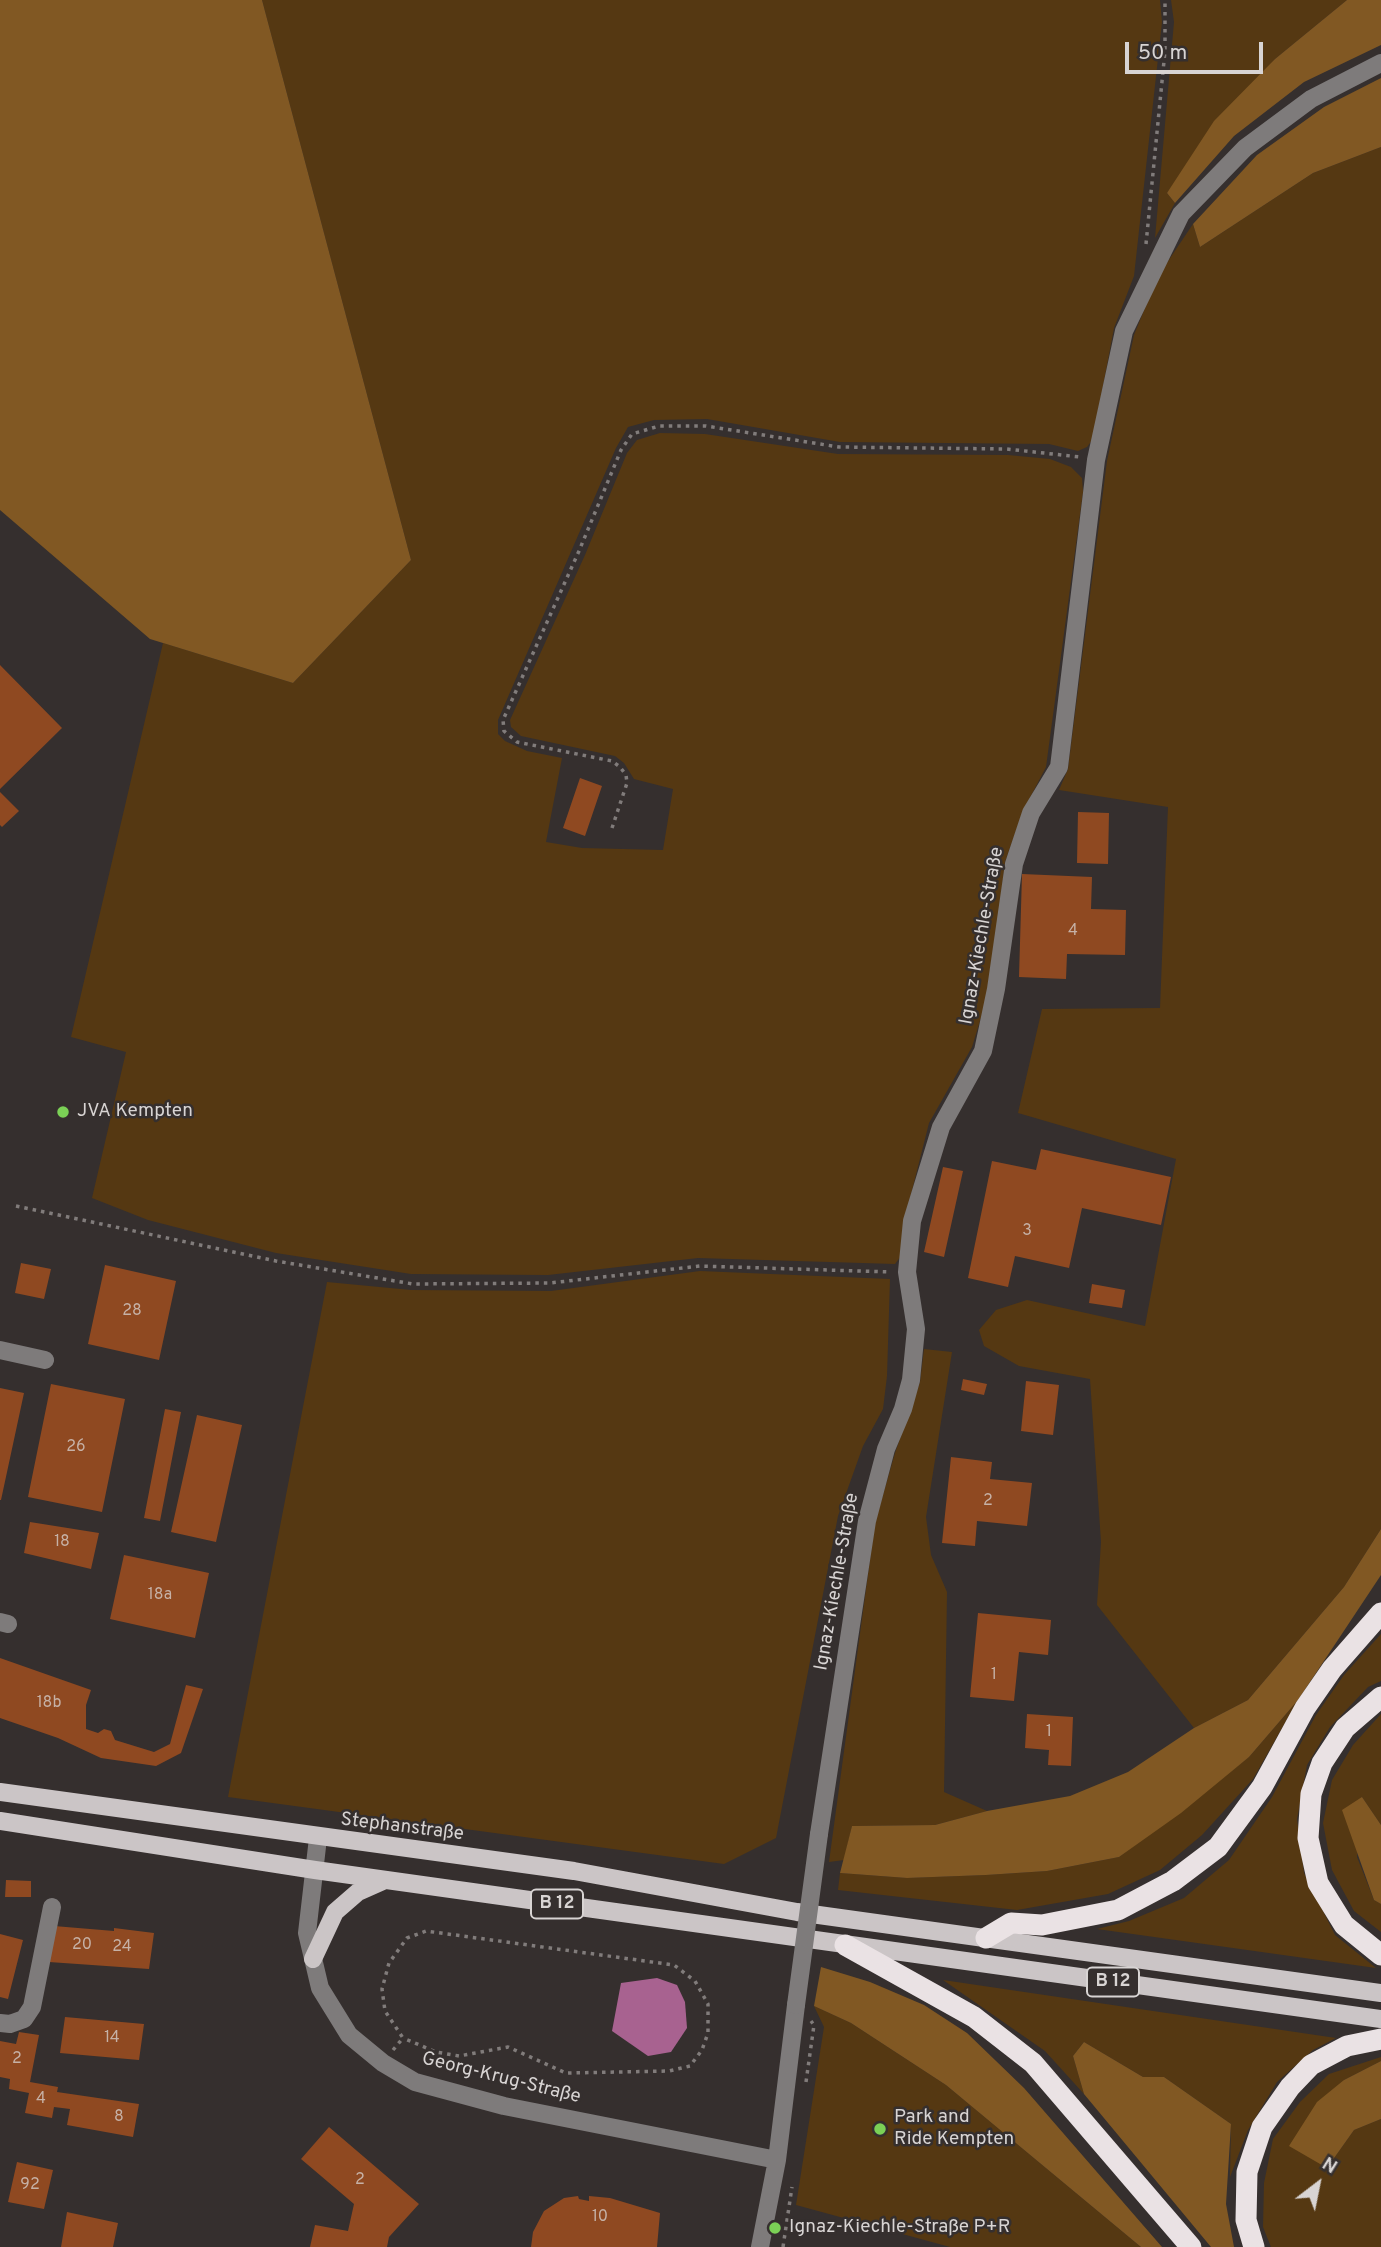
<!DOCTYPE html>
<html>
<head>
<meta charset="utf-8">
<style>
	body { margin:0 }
	#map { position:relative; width:1381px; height:2247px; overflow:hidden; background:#352f2e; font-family:Overpass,sans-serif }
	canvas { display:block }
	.north { position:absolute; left:1283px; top:2149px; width:70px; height:70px; -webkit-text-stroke:5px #352f2e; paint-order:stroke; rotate:32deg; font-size:19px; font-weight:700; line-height:28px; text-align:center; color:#d8d4d3 }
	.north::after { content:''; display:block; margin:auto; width:24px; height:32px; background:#d8d4d3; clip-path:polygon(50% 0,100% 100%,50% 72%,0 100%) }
	.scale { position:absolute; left:1125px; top:42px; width:138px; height:32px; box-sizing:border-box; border:4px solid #d8d4d3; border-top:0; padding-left:9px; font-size:21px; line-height:24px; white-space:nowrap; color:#d8d4d3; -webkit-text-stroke:5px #352f2e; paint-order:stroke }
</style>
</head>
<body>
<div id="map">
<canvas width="1381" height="2247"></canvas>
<div class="north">N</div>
<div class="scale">50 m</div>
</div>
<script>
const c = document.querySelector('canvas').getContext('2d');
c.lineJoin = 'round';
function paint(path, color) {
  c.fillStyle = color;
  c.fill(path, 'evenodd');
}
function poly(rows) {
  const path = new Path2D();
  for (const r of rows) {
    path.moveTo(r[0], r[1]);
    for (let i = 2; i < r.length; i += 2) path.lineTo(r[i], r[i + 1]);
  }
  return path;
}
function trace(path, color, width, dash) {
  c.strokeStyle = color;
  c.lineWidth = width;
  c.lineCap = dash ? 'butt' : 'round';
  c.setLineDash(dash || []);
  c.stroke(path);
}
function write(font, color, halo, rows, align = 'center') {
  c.font = font + ' Overpass,sans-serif';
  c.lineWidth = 5;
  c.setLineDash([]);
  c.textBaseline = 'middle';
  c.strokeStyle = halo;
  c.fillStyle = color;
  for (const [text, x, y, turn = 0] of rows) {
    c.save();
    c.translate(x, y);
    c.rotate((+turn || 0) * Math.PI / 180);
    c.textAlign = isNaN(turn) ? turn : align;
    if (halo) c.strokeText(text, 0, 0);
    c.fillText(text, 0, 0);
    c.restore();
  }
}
paint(poly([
	[262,0,1160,0,1162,22,1134,276,1114,328,1093,439,1087,447,1078,451,1049,444,840,442,707,419,654,420,628,427,616,448,498,720,498,734,505,741,527,751,562,758,546,842,582,848,663,850,673,789,634,779,624,763,615,756,521,736,511,727,510,720,585,555,627,453,637,440,660,433,705,434,838,454,1008,455,1050,459,1071,467,1082,478,1083,492,1046,767,1023,811,1005,862,990,988,972,1047,929,1123,904,1222,901,1256,895,1264,698,1258,548,1275,411,1274,276,1253,148,1220,92,1198,126,1052,71,1037,163,643,293,683,411,560],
	[1171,0,1347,0,1275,59,1167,193,1175,203,1155,238,1174,22],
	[1381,147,1381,1529,1344,1587,1248,1700,1194,1728,1097,1605,1101,1542,1090,1379,1019,1366,984,1346,979,1330,996,1310,1027,1300,1145,1326,1176,1159,1018,1113,1042,1009,1160,1008,1168,807,1059,790,1068,769,1107,461,1134,335,1158,276,1193,224,1200,247,1313,173],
	[700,1271,890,1279,887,1376,883,1409,863,1446,838,1516,776,1838,724,1864,228,1797,327,1282,411,1290,551,1291],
	[924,1349,952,1352,926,1517,931,1555,947,1592,944,1792,987,1811,935,1825,852,1826,844,1860,829,1862,875,1523,895,1453,920,1382],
	[1381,1634,1381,1681,1368,1687,1330,1727,1307,1765,1297,1819,1304,1873,1335,1935,1376,1968,1097,1929,1129,1921,1184,1898,1229,1860,1272,1797,1316,1715,1344,1675],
	[1298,1700,1253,1779,1202,1835,1160,1870,1108,1894,1017,1910,838,1890,840,1873,907,1878,986,1875,1047,1871,1119,1857,1249,1757],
	[1381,1714,1381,1825,1362,1797,1357,1857,1374,1900,1381,1904,1381,1932,1354,1911,1332,1870,1323,1823,1332,1780,1353,1745],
	[943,1980,1336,2038,1313,2050,1277,2082,1248,2130,1230,2177,1231,2124,1164,2077,1143,2077,1084,2042,1073,2056,1084,2094,1045,2051],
	[814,2006,851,2023,946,2085,1141,2247,950,2247,796,2205,824,2027],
	[1381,2057,1381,2061,1344,2080,1327,2168,1354,2130,1381,2119,1381,2247,1271,2247,1263,2227,1264,2183,1273,2139,1300,2102,1329,2074]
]), '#553812');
paint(poly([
	[0,0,262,0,411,560,293,683,150,639,0,510],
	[1347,0,1381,0,1381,45,1304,82,1234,136,1175,203,1167,193,1214,121,1275,59],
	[1381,78,1381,147,1313,173,1200,247,1193,224,1257,155,1324,107],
	[1381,1529,1381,1575,1298,1700,1249,1757,1181,1813,1119,1857,1047,1871,986,1875,907,1878,840,1873,852,1826,935,1825,987,1811,1070,1796,1128,1772,1194,1728,1248,1700,1344,1587],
	[1362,1797,1381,1825,1381,1904,1374,1900,1342,1810],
	[821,1967,870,1982,924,2005,967,2033,1024,2088,1162,2247,1141,2247,946,2085,851,2023,814,2006],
	[1084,2042,1143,2077,1164,2077,1231,2124,1226,2204,1234,2247,1211,2247,1084,2094,1073,2056],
	[1381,2061,1381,2119,1354,2130,1327,2168,1289,2146,1317,2102,1344,2080]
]), '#815823');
paint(poly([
	[657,1978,677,1985,685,2002,687,2028,671,2052,648,2056,612,2031,621,1983]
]), '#a86290');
paint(poly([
	[0,665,62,728,0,789],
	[580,778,602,786,585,836,563,828],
	[0,792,19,811,2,827,0,825],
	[1078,812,1109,813,1108,864,1077,863],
	[1022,874,1092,877,1091,909,1126,910,1125,955,1067,954,1066,979,1019,977],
	[1041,1149,1171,1177,1161,1225,1082,1208,1069,1268,1015,1256,1008,1287,968,1278,992,1161,1036,1170],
	[943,1167,963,1171,944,1257,924,1252],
	[21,1263,51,1269,44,1299,15,1293],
	[105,1265,176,1281,159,1360,88,1344],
	[1092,1284,1125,1290,1122,1308,1089,1303],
	[963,1379,987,1384,984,1395,961,1390],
	[1026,1381,1059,1385,1053,1435,1021,1431],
	[51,1384,125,1399,102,1512,28,1497],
	[0,1388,24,1393,1,1500,0,1500],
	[165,1409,181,1412,160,1521,144,1518],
	[197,1415,242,1425,216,1542,171,1532],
	[951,1457,992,1462,990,1479,1032,1483,1027,1526,977,1521,975,1546,942,1543],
	[30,1522,99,1533,91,1569,24,1553],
	[124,1555,209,1573,195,1638,110,1619],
	[978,1613,1051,1620,1048,1655,1019,1652,1014,1701,970,1697],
	[0,1658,91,1690,86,1705,86,1729,98,1733,104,1729,111,1731,115,1740,154,1752,170,1744,186,1685,203,1689,181,1753,156,1766,101,1758,58,1738,0,1718],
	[1027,1714,1073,1717,1071,1766,1048,1765,1049,1750,1025,1748],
	[6,1880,31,1881,31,1897,5,1897],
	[54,1926,114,1931,114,1928,154,1933,149,1969,49,1962],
	[0,1934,23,1940,8,1999,0,1997],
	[65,2017,144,2024,139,2060,60,2053],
	[19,2032,39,2035,30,2082,58,2087,57,2092,139,2104,133,2137,67,2125,70,2109,54,2107,52,2118,25,2113,29,2093,9,2089,10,2079,0,2077,0,2041,16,2044],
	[329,2127,419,2204,389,2237,387,2247,310,2247,315,2225,348,2231,354,2204,301,2159],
	[17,2162,53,2170,44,2209,8,2202],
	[578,2196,579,2199,589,2201,589,2196,610,2198,660,2213,657,2247,531,2247,533,2232,544,2211,564,2198],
	[67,2212,118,2223,113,2247,61,2247]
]), '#8f4921');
trace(poly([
	[1146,244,1165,51,1165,0],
	[612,828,627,783,626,775,620,767,612,761,517,742,504,731,503,720,579,551,621,450,632,434,659,426,706,426,839,447,1007,449,1080,457],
	[16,1206,276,1261,413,1284,550,1283,700,1266,891,1272],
	[393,2050,403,2038,385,2011,382,1989,389,1963,407,1938,426,1931,674,1965,695,1981,708,2004,708,2033,702,2050,690,2066,669,2071,566,2073,508,2047,459,2056,436,2052,403,2038],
	[806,2082,814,2025,811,2021],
	[783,2247,792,2187]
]), '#817c7b', 3.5, [3.5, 5]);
trace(poly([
	[0,1350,45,1360],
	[0,1622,8,1624],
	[819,1834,867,1521,886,1449,903,1409,911,1380,916,1329,907,1272,912,1221,941,1127,983,1051,996,989,1014,864,1031,813,1059,767,1096,460,1124,331,1181,214,1245,148,1311,99,1381,63],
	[318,1838,307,1933,320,1988,349,2035,383,2063,415,2082,504,2106,777,2160],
	[0,2023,10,2024,24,2019,32,2007,52,1907],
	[760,2247,777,2160,796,2005]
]), '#7e7b7b', 18);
trace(poly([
	[0,1792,574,1871,797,1912,1381,1993],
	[0,1821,315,1870,1381,2019],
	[313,1959,335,1912,358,1892,385,1880]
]), '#cbc5c6', 18);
trace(poly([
	[1381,1697,1345,1728,1322,1763,1311,1794,1308,1838,1318,1883,1344,1925,1381,1955],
	[986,1938,1011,1923,1042,1925,1118,1910,1173,1881,1218,1847,1262,1787,1305,1708,1332,1669,1381,1613],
	[845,1945,974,2017,1033,2063,1191,2247],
	[1254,2247,1246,2220,1247,2172,1262,2127,1290,2087,1311,2065,1347,2046,1381,2039]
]), '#eae2e4', 21);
trace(poly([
	[796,2005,819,1834]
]), '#7e7b7b', 18);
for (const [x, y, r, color] of [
	[63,1112,7,"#7bd156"],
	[880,2129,7,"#7bd156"],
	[775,2228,7,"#7bd156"]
]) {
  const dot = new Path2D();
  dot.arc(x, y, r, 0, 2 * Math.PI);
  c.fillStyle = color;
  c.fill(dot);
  trace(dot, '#352f2e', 2.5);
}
write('16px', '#c6b1a6', null, [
	["4",1073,932],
	["3",1027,1232],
	["28",132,1312],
	["26",76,1448],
	["2",988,1502],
	["18",62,1543],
	["18a",160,1596],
	["1",994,1676],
	["18b",49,1704],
	["1",1049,1733],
	["20",82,1946],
	["24",122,1948],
	["14",112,2039],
	["2",17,2060],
	["4",41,2100],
	["8",119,2118],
	["2",360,2181],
	["92",30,2186],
	["10",600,2218]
]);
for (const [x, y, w] of [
	[557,1904,52],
	[1113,1982,52]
]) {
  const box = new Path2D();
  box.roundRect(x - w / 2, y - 14.5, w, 29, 5);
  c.fillStyle = '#352f2e';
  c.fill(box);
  trace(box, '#d8d4d3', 2);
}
write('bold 18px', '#d8d4d3', null, [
	["B 12",557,1904],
	["B 12",1113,1982]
]);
write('19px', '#d8d4d3', '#352f2e', [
	["Ignaz-Kiechle-Straße",983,936,-80],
	["Ignaz-Kiechle-Straße",838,1582,-80],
	["Stephanstraße",402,1828,7],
	["Georg-Krug-Straße",501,2079,14]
]);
write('19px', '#d8d4d3', '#352f2e', [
	["JVA Kempten",77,1112],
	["Park and",894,2118],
	["Ride Kempten",894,2140],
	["Ignaz-Kiechle-Straße P+R",789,2228]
], 'left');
</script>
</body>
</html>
